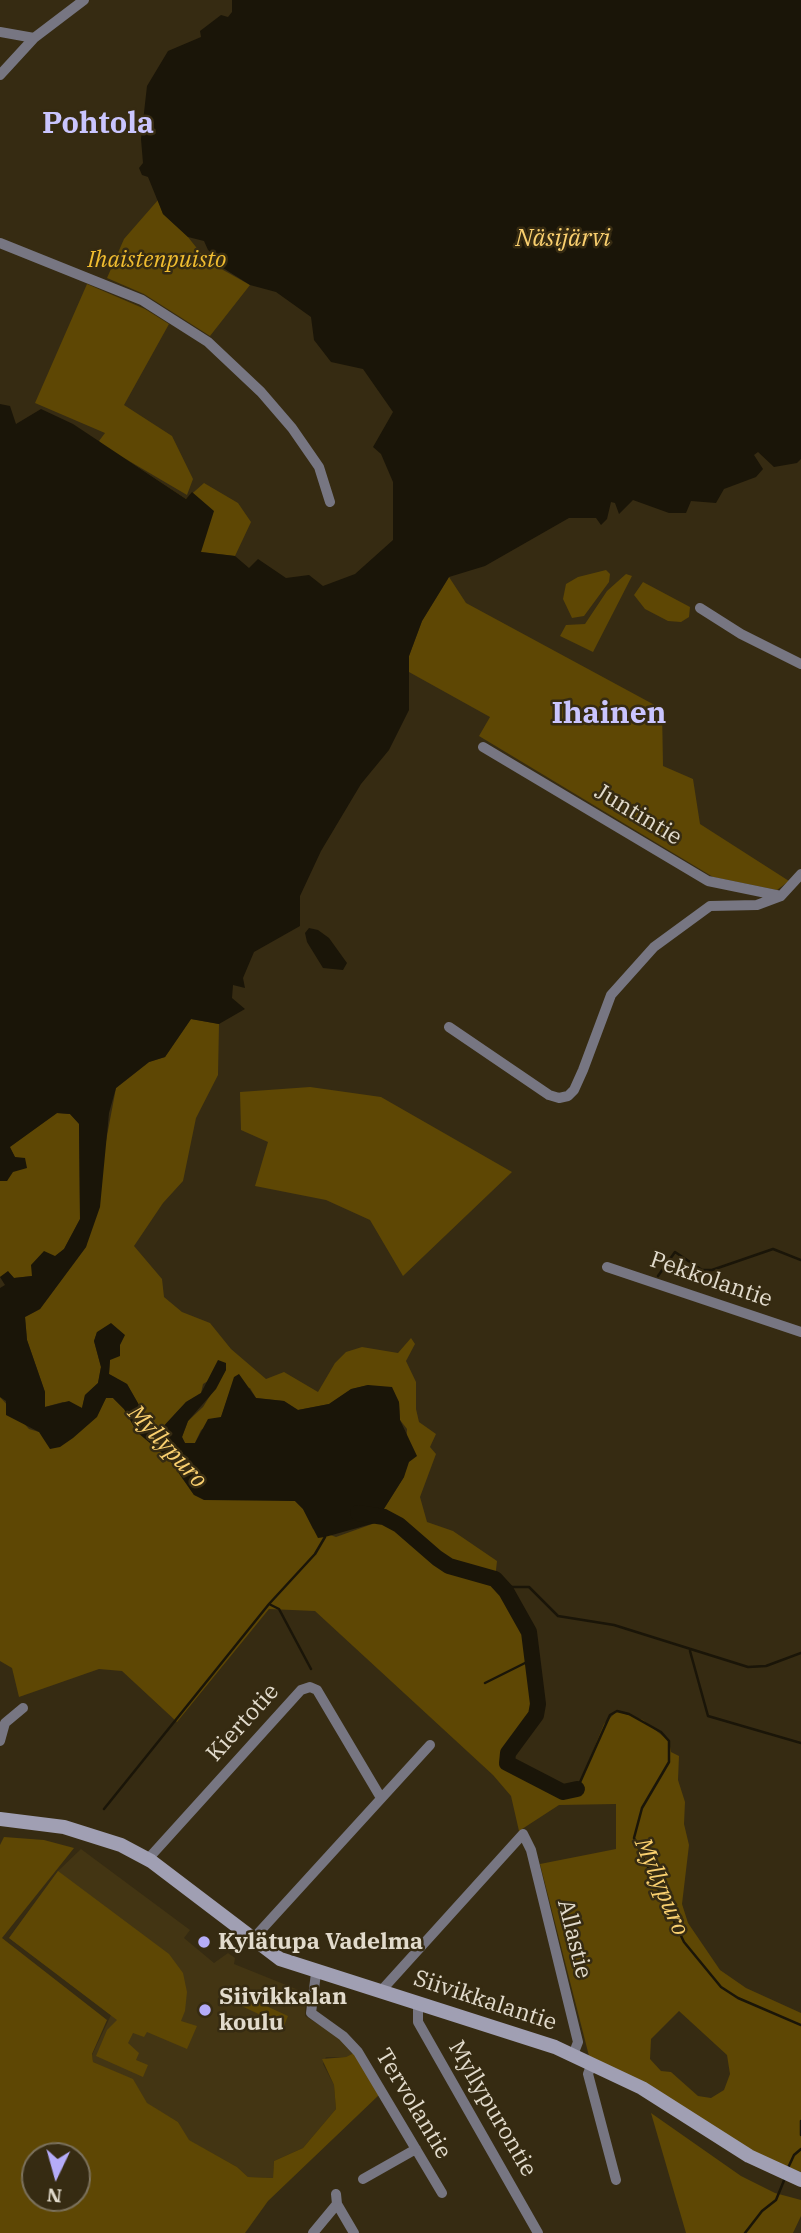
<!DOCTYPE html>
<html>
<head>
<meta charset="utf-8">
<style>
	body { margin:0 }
	#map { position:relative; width:801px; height:2233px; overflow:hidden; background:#362b12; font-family:"IBM Plex Serif",serif }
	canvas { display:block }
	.north { position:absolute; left:21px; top:2142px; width:70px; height:70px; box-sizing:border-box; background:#362b12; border:2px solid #7b715c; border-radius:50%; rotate:185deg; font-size:19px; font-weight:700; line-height:28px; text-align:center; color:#e2dbcc }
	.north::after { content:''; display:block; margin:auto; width:24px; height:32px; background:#b5acf8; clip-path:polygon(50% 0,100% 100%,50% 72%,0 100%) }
</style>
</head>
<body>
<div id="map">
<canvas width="801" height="2233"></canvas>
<div class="north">N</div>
</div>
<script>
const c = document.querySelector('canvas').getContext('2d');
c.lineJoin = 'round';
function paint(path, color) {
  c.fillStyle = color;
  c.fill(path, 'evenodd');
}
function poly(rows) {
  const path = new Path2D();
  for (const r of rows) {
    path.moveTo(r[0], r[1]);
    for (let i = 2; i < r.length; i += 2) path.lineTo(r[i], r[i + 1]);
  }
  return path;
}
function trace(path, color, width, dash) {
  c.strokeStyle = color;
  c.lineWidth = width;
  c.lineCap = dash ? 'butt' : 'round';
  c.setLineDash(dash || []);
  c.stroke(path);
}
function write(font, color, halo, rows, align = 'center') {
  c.font = font + ' "IBM Plex Serif",serif';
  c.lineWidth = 5;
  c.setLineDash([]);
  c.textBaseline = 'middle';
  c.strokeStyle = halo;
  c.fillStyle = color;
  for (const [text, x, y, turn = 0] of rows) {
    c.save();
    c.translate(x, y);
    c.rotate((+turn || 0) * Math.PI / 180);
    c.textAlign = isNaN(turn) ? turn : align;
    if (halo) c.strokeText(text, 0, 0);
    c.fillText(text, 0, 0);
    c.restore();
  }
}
paint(poly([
	[81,1849,190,1930,184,1938,214,1963,228,1953,235,1958,234,1964,306,1993,305,2016,336,2035,354,2053,346,2057,326,2057,323,2064,334,2085,336,2109,303,2148,274,2161,273,2178,248,2177,237,2167,188,2140,178,2122,147,2104,133,2080,93,2062,92,2055,111,2015,9,1938,58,1871]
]), '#433513');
paint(poly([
	[158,200,163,214,188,237,207,261,250,285,210,336,144,294,107,278,124,239],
	[87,284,145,309,169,324,124,405,172,436,193,479,187,495,124,458,186,499,204,483,238,503,251,522,235,556,201,552,99,441,105,433,35,403],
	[606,570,610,574,609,582,584,616,572,618,563,599,566,584,578,577],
	[626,574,632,576,593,652,560,636,566,625,585,624,607,591],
	[449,577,466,603,662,709,663,766,693,779,700,824,789,881,777,890,713,877,479,736,490,717,409,672,409,656,422,621],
	[643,582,690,607,689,617,681,622,668,621,645,609,634,595],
	[191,1019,219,1024,218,1075,196,1118,183,1181,163,1203,134,1246,162,1279,164,1297,182,1312,210,1323,231,1349,266,1379,284,1372,318,1392,335,1363,346,1352,362,1347,398,1353,411,1338,415,1344,406,1361,416,1382,416,1409,419,1422,436,1434,430,1447,436,1454,420,1497,427,1522,453,1531,497,1561,495,1579,506,1591,529,1632,538,1704,536,1715,508,1753,507,1763,563,1792,577,1789,604,1724,617,1711,643,1720,669,1741,671,1752,679,1756,678,1780,685,1802,684,1824,689,1845,682,1904,688,1923,720,1970,746,1988,801,2013,801,2172,750,2152,589,2056,540,1864,616,1849,616,1804,559,1805,519,1831,511,1796,493,1775,315,1611,269,1609,177,1722,122,1671,99,1669,19,1697,12,1668,0,1661,0,1397,29,1429,39,1432,96,1417,106,1398,113,1398,124,1409,137,1432,169,1459,194,1495,295,1501,303,1509,313,1529,336,1537,375,1523,404,1477,407,1429,400,1420,399,1402,368,1385,352,1389,329,1404,298,1410,284,1401,256,1398,250,1388,232,1386,221,1417,201,1430,195,1443,185,1443,182,1437,188,1421,203,1407,226,1370,203,1384,201,1393,186,1402,161,1429,147,1419,127,1384,109,1374,110,1360,97,1332,94,1341,101,1367,98,1383,85,1395,82,1408,63,1402,45,1407,45,1392,27,1340,25,1317,40,1309,86,1247,116,1088,149,1062,165,1057],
	[679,2011,727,2055,730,2074,724,2090,711,2098,698,2096,671,2072,661,2071,650,2059,651,2039],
	[310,1087,381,1097,512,1172,403,1276,370,1220,326,1200,255,1186,268,1142,241,1130,240,1092],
	[57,1113,70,1114,79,1123,80,1219,64,1249,32,1276,14,1278,8,1272,0,1277,0,1181,7,1181,15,1157,9,1147],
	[4,1837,44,1840,74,1848,2,1938,107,2020,92,2054,93,2062,133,2079,147,2103,178,2122,189,2140,237,2167,248,2177,273,2178,274,2161,303,2148,336,2109,334,2085,322,2059,346,2057,354,2053,379,2095,268,2201,245,2233,0,2233,0,1845],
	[35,2156,77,2156,77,2198,35,2198],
	[58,1871,169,1954,183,1973,187,1992,185,2011,181,2021,197,2026,187,2049,147,2032,144,2037,133,2033,128,2043,139,2053,136,2060,148,2065,143,2077,96,2056,107,2030,117,2020,9,1938],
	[236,1992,288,2016,284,2026,231,2001],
	[651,2113,741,2176,775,2193,801,2200,801,2216,793,2233,686,2233]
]), '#5e4704');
paint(poly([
	[232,0,801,0,801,459,797,463,774,467,758,452,754,455,763,469,756,477,724,489,716,503,691,501,686,513,669,513,633,500,619,514,615,503,611,502,607,519,601,525,596,518,569,518,485,566,449,577,422,621,409,656,409,710,389,750,361,784,321,851,300,896,300,926,254,952,243,978,245,988,233,985,232,998,245,1009,219,1024,191,1019,165,1057,149,1062,116,1088,109,1113,100,1207,86,1247,40,1309,25,1317,27,1340,45,1392,45,1407,69,1401,82,1408,85,1395,98,1383,101,1367,94,1341,97,1332,111,1323,125,1335,120,1345,120,1356,110,1360,109,1374,127,1384,147,1419,161,1429,186,1402,201,1393,218,1360,226,1363,226,1370,216,1389,188,1421,182,1437,185,1443,195,1443,208,1419,221,1417,234,1377,239,1374,256,1398,284,1401,298,1410,329,1404,351,1389,368,1385,392,1387,399,1402,400,1420,417,1456,409,1462,404,1477,375,1523,325,1537,318,1538,303,1509,295,1501,204,1500,194,1495,169,1459,137,1432,124,1409,113,1398,106,1398,97,1417,73,1438,60,1447,50,1449,39,1432,6,1415,6,1401,0,1397,0,1288,5,1285,0,1277,8,1271,14,1278,32,1276,31,1265,44,1251,55,1256,64,1249,80,1219,79,1124,70,1114,57,1113,10,1147,15,1157,25,1158,27,1168,13,1172,7,1181,0,1181,0,404,10,406,16,424,41,409,73,424,186,499,192,492,214,511,201,552,235,556,249,568,258,559,286,578,309,575,323,586,355,574,393,540,393,482,381,454,373,447,393,412,363,369,331,362,314,340,311,317,276,292,250,285,223,268,222,261,208,250,204,241,188,237,163,214,148,177,142,175,139,168,143,163,141,139,147,86,168,51,201,37,200,31,221,15,228,17,232,12],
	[309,928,318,930,329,938,347,963,343,970,323,968,307,942,305,933]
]), '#1a1508');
trace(poly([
	[658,1276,675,1252,702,1270,712,1270,773,1249,801,1260],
	[503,1587,529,1587,558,1616,614,1625,748,1667,766,1666,801,1653],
	[269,1604,279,1609,311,1669],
	[690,1651,708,1716,801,1743],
	[485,1683,533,1659],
	[577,1789,610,1715,617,1711,629,1714,661,1732,669,1741,669,1762,642,1808,634,1838,684,1942,721,1987,738,1998,801,2025],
	[104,1809,269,1604,315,1554,325,1537],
	[801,2121,801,2135],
	[788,2168,794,2155,801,2149],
	[745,2233,762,2211,776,2200,785,2178]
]), '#1a1508', 2.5);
trace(poly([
	[358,1513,384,1517,399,1525,437,1558,449,1566,495,1579,506,1591,529,1632,538,1704,536,1715,508,1753,507,1763,563,1792,577,1789]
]), '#1a1508', 16);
trace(poly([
	[0,32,34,38,84,0],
	[0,75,34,38],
	[0,243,142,300,208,342,261,392,292,428,319,467,330,502],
	[700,608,741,634,801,664],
	[483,747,708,881,781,896],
	[449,1027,549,1095,559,1098,568,1096,574,1090,583,1070,611,995,654,947,710,906,757,905,781,896,801,874],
	[607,1267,801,1332],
	[0,1741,5,1723,23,1708],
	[148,1859,301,1690,310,1687,317,1690,381,1798],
	[252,1940,430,1745],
	[316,1973,311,2013,343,2036,358,2052,442,2193],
	[380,1992,523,1834,531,1850,578,2042,573,2055],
	[418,2004,418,2022,538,2233],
	[592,2063,588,2074,616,2180],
	[363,2179,416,2149],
	[336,2194,337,2204,354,2233],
	[313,2233,337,2204]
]), '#777682', 10);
trace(poly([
	[0,1819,64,1827,121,1845,151,1861,280,1959,555,2047,642,2088,749,2156,801,2180]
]), '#a09fb3', 14);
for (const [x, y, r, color] of [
	[204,1942,7,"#b5acf8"],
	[205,2010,7,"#b5acf8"]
]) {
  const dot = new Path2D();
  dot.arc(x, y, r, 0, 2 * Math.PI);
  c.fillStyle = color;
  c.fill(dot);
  trace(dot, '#362b12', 2.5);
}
write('italic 23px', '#f1bd30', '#362b12', [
	["Ihaistenpuisto",157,260]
]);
write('23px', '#e2dbcc', '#362b12', [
	["Juntintie",638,815,31],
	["Pekkolantie",711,1280,19],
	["Kiertotie",243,1723,-48],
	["Allastie",574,1939,76],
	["Siivikkalantie",485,2001,18],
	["Tervolantie",413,2104,59],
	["Myllypurontie",492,2109,60]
]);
write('bold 23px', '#e2dbcc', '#362b12', [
	["Kylätupa Vadelma",218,1942],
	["Siivikkalan",219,1997],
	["koulu",219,2023]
], 'left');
write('italic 24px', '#fad06f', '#362b12', [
	["Näsijärvi",563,239],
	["Myllypuro",167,1447,47],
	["Myllypuro",661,1887,67]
]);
write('bold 30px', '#cac5fe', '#362b12', [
	["Pohtola",98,124],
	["Ihainen",609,714]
]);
</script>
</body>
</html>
